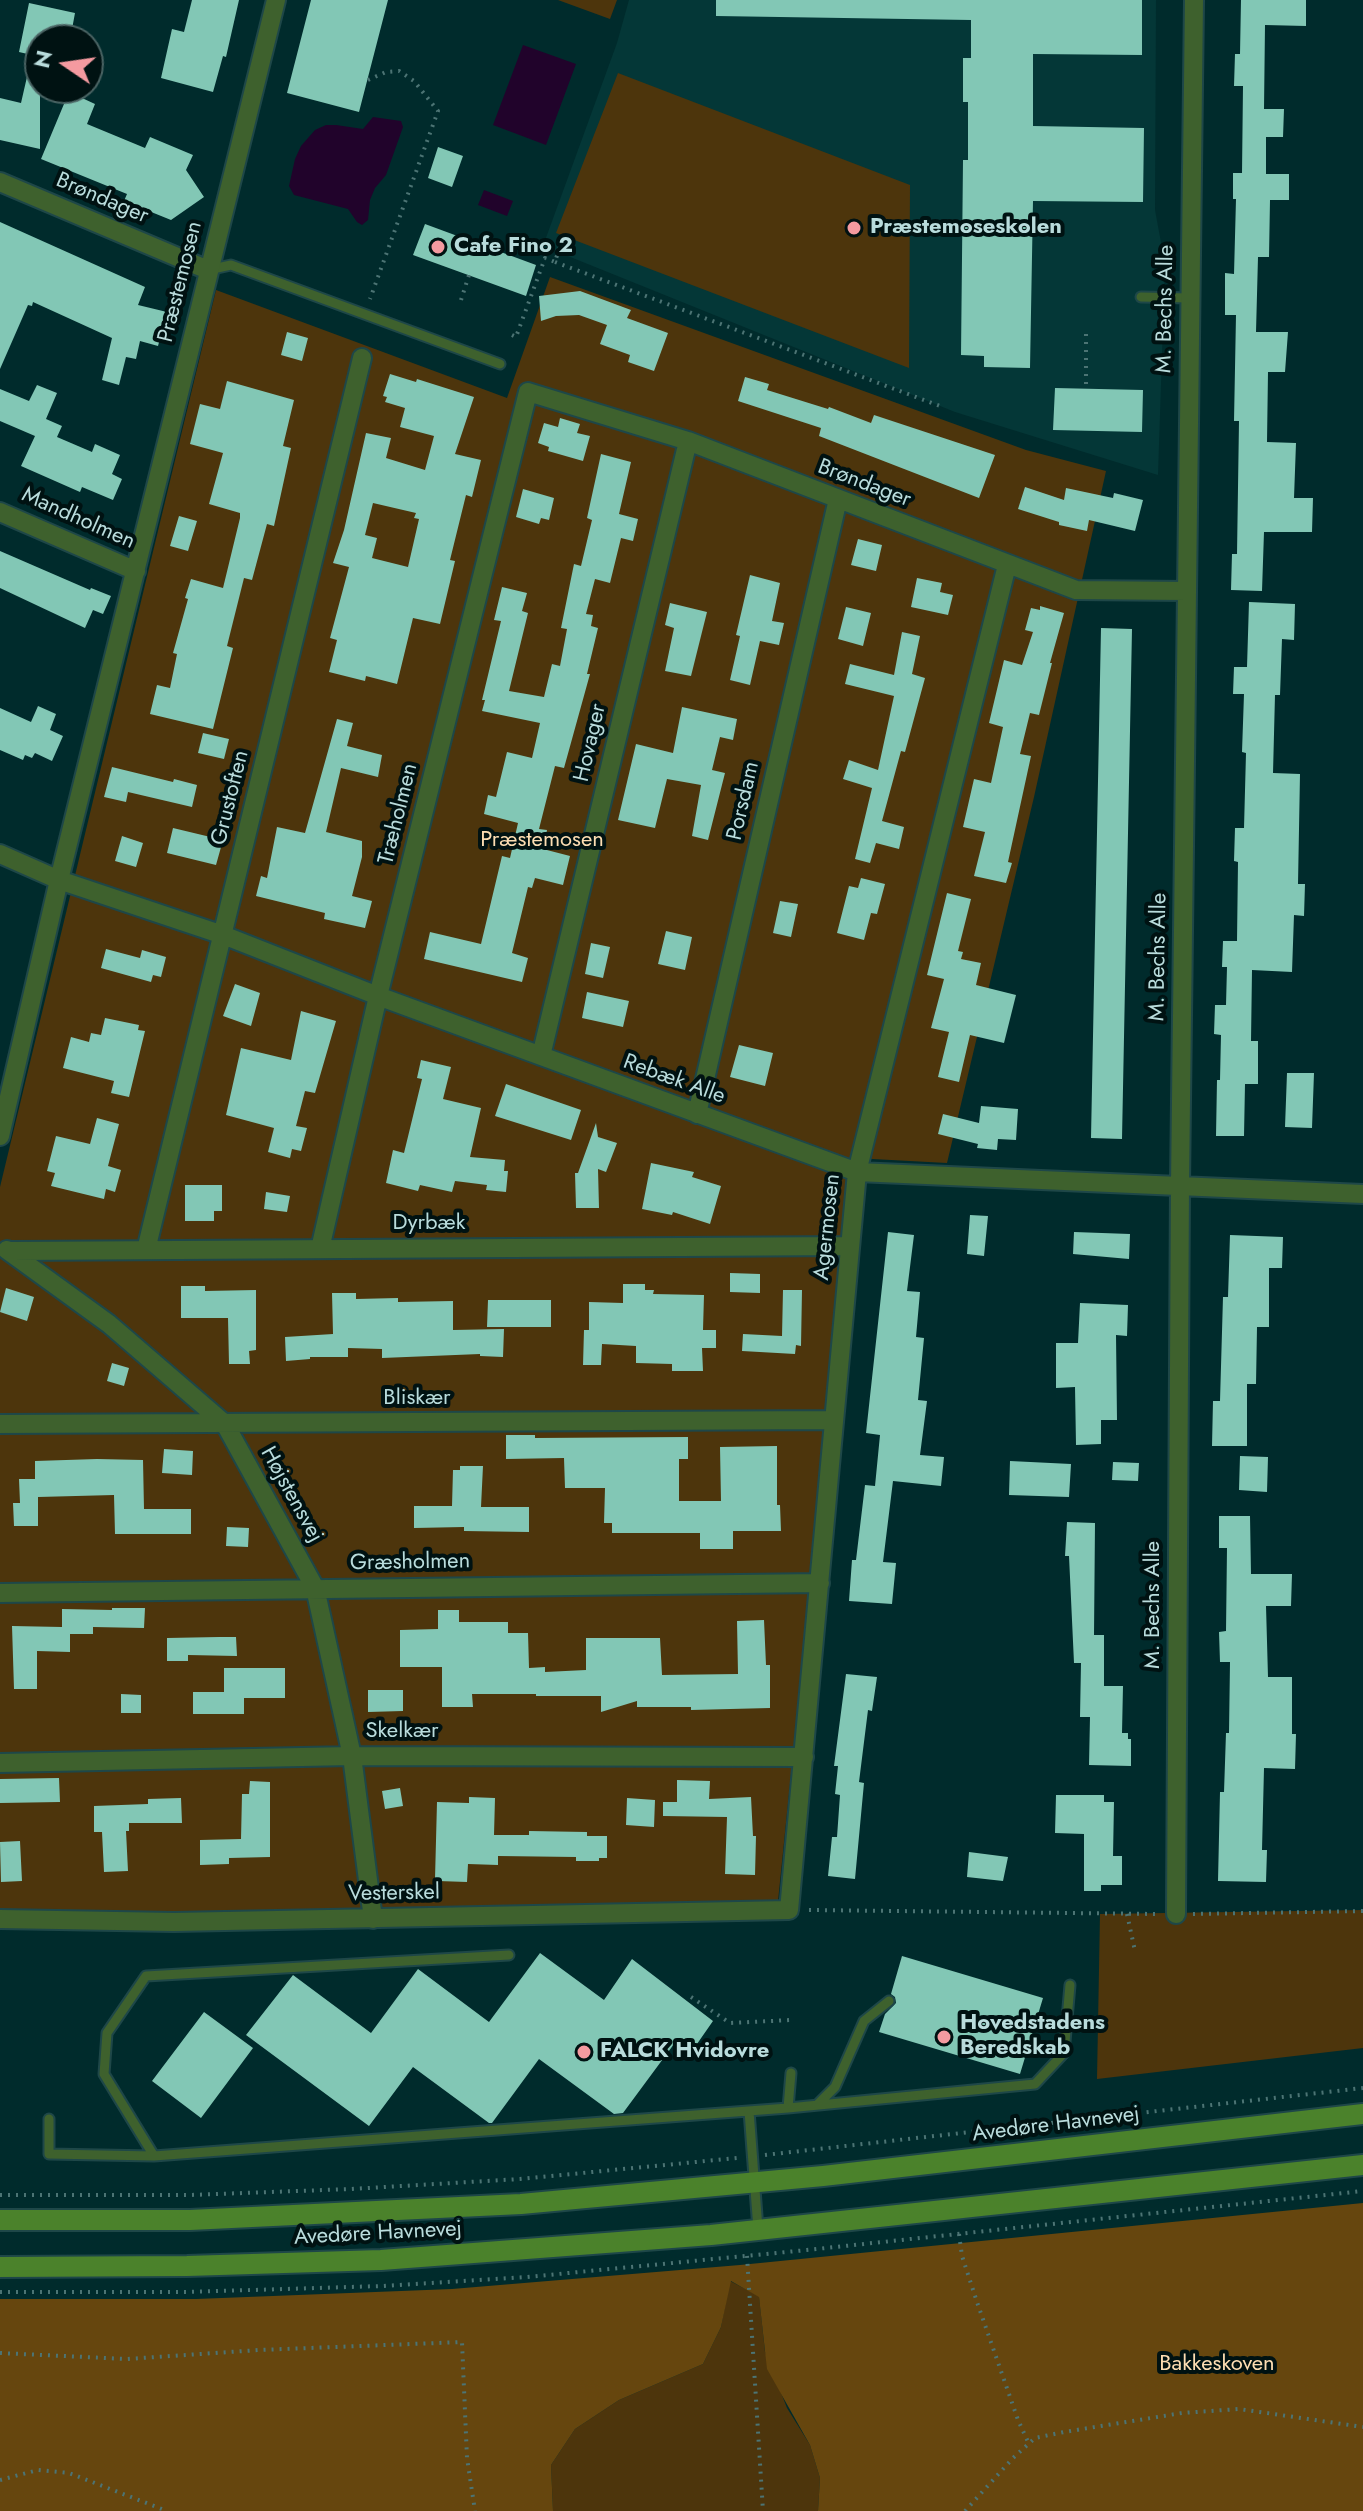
<!DOCTYPE html>
<html>
<head>
<meta charset="utf-8">
<style>
	body { margin:0 }
	#map { position:relative; width:1363px; height:2511px; overflow:hidden; background:#002b2c; font-family:Jost,sans-serif }
	canvas { display:block }
	.north { position:absolute; left:24px; top:24px; width:80px; height:80px; box-sizing:border-box; background:#001212; border:2px solid #4a6363; border-radius:50%; rotate:283deg; font-size:22px; font-weight:700; line-height:32px; text-align:center; color:#b9dcdc }
	.north::after { content:''; display:block; margin:auto; width:28px; height:36px; background:#f49aa0; clip-path:polygon(50% 0,100% 100%,50% 72%,0 100%) }
</style>
</head>
<body>
<div id="map">
<canvas width="1363" height="2511"></canvas>
<div class="north">N</div>
</div>
<script>
const c = document.querySelector('canvas').getContext('2d');
c.lineJoin = 'round';
function paint(path, color) {
  c.fillStyle = color;
  c.fill(path, 'evenodd');
}
function poly(rows) {
  const path = new Path2D();
  for (const r of rows) {
    path.moveTo(r[0], r[1]);
    for (let i = 2; i < r.length; i += 2) path.lineTo(r[i], r[i + 1]);
  }
  return path;
}
function trace(path, color, width, dash) {
  c.strokeStyle = color;
  c.lineWidth = width;
  c.lineCap = dash ? 'butt' : 'round';
  c.setLineDash(dash || []);
  c.stroke(path);
}
function write(font, color, halo, rows, align = 'center') {
  c.font = font + ' Jost,sans-serif';
  c.lineWidth = 8;
  c.setLineDash([]);
  c.textBaseline = 'middle';
  c.strokeStyle = halo;
  c.fillStyle = color;
  for (const [text, x, y, turn = 0] of rows) {
    c.save();
    c.translate(x, y);
    c.rotate((+turn || 0) * Math.PI / 180);
    c.textAlign = isNaN(turn) ? turn : align;
    if (halo) c.strokeText(text, 0, 0);
    c.fillText(text, 0, 0);
    c.restore();
  }
}
paint(poly([
	[629,0,1156,0,1155,210,1165,264,1158,475,955,412,543,246,617,43]
]), '#043737');
paint(poly([
	[558,0,617,0,610,19],
	[618,73,910,185,909,368,556,233],
	[550,277,1026,450,1106,471,1034,797,947,1163,854,1158,778,1901,0,1922,0,1187,216,290,507,398],
	[1363,1910,1363,2048,1097,2079,1100,1914],
	[730,2281,759,2296,765,2352,787,2408,810,2445,820,2478,818,2511,553,2511,551,2465,575,2429,619,2400,703,2364,721,2327]
]), '#4d350c');
paint(poly([
	[1363,2203,1363,2511,818,2511,820,2478,810,2445,767,2369,759,2297,731,2281,721,2327,703,2364,619,2400,575,2429,551,2465,553,2511,0,2511,0,2299,196,2299,452,2289,740,2265]
]), '#66460e');
paint(poly([
	[523,45,576,64,546,145,493,125],
	[373,117,401,121,403,127,386,175,375,188,370,200,368,220,362,225,357,222,348,209,294,195,289,186,295,159,301,146,315,130,326,125,336,125,363,129],
	[484,190,513,201,507,216,478,205]
]), '#21032b');
paint(poly([
	[192,0,239,0,226,57,223,56,213,92,161,78,172,29,184,32],
	[311,0,388,0,359,112,287,93],
	[716,0,1142,0,1142,55,1033,54,1033,126,1144,128,1143,202,1033,201,1030,368,984,367,984,356,961,355,963,160,968,160,968,102,963,102,963,58,971,58,971,20,716,16],
	[1241,0,1306,0,1306,26,1265,25,1264,109,1284,109,1283,137,1266,137,1266,174,1289,174,1289,200,1270,200,1269,257,1258,257,1256,332,1288,332,1285,372,1268,372,1267,442,1296,443,1294,498,1313,498,1312,532,1264,532,1262,591,1231,590,1232,554,1237,554,1239,421,1234,421,1236,315,1225,315,1225,273,1234,274,1236,199,1233,199,1233,173,1242,173,1243,86,1234,86,1235,54,1240,54],
	[29,3,75,13,70,40,40,40,40,149,0,140,0,98,21,103,32,55,19,52],
	[69,92,95,104,87,124,145,148,150,137,193,155,186,170,204,197,171,220,124,201,127,194,41,159],
	[438,147,463,156,452,187,428,178],
	[0,222,145,287,138,305,167,312,158,346,140,341,136,359,126,357,119,385,102,380,112,338,33,302,32,306,28,305,0,369],
	[425,224,536,265,526,296,413,255],
	[580,291,631,310,627,318,668,333,654,371,628,362,630,355,600,344,607,325,579,315,556,316,541,321,539,296],
	[287,332,308,338,302,361,281,355],
	[390,374,416,382,417,379,474,397,455,454,481,460,472,497,466,495,450,560,455,561,440,624,413,618,397,684,366,676,365,681,329,672,337,640,330,638,349,567,333,563,344,530,366,433,391,438,386,458,425,470,434,436,400,427,405,408,385,402,387,397,383,396],
	[373,503,416,513,414,518,419,519,408,567,372,558,377,538,365,535],
	[745,377,769,384,767,390,828,409,829,407,871,423,874,415,995,455,979,498,819,436,821,428,738,401],
	[227,381,294,400,283,446,291,448,274,526,267,524,252,580,244,578,227,646,233,648,213,729,150,714,157,685,170,688,177,654,173,653,188,599,185,598,191,579,223,588,240,518,240,513,209,504,223,453,190,444,200,404,220,409],
	[37,385,57,393,46,419,62,426,57,437,92,452,95,444,120,455,112,474,122,479,113,500,82,487,80,492,21,466,35,436,0,421,0,389,29,401],
	[1055,388,1143,390,1142,432,1053,430],
	[560,418,580,424,577,433,590,436,583,461,548,451,549,447,538,443,544,423,558,427],
	[601,454,631,462,619,514,638,519,633,541,621,538,610,583,595,579,586,614,593,615,591,626,598,628,587,674,590,674,564,768,555,766,539,829,547,830,543,849,570,856,563,885,535,878,532,888,528,887,512,953,528,958,522,982,424,959,430,932,481,944,502,856,510,858,518,823,484,814,488,795,496,797,507,752,532,758,540,723,482,711,485,700,482,700,501,621,494,620,502,587,527,593,522,611,528,613,509,691,544,697,552,664,560,666,567,629,561,628,574,564,581,566,592,520,587,518],
	[1025,487,1064,500,1066,488,1113,498,1114,493,1143,500,1135,531,1089,520,1087,531,1059,525,1059,522,1018,509],
	[523,489,554,498,549,520,541,518,539,524,516,517],
	[179,516,197,521,188,551,170,546],
	[858,539,882,545,876,571,851,565],
	[0,551,90,590,91,588,111,596,103,614,93,610,85,628,0,588],
	[750,575,780,583,772,621,784,623,779,645,760,641,750,685,730,680,740,636,736,635],
	[917,578,942,583,940,592,953,595,948,615,911,607],
	[1249,602,1295,604,1294,640,1282,639,1280,695,1275,695,1273,773,1300,774,1298,884,1305,884,1304,916,1294,915,1292,972,1252,970,1251,1041,1258,1041,1258,1084,1245,1084,1244,1136,1216,1136,1217,1080,1220,1080,1221,1035,1214,1034,1215,1005,1226,1005,1227,967,1222,967,1223,941,1237,941,1238,862,1234,861,1235,828,1244,828,1246,753,1242,752,1244,694,1233,694,1234,667,1247,667],
	[670,603,707,612,691,676,665,671,674,628,665,625],
	[1040,606,1064,613,1050,663,1052,663,1039,715,1030,713,1020,754,1031,756,1008,862,1012,863,1006,883,974,876,985,832,963,827,974,779,991,783,1003,727,989,723,1004,660,1022,665,1033,632,1025,630,1031,608,1040,610],
	[846,607,871,613,863,646,838,639],
	[1101,628,1132,629,1122,1139,1091,1138],
	[902,632,920,636,912,674,925,678,905,752,901,751,882,821,904,827,899,849,876,843,870,863,855,859,872,788,843,779,849,760,878,770,894,696,845,684,850,664,894,675],
	[38,706,56,714,50,730,63,736,52,761,35,753,32,758,25,755,23,760,0,750,0,708,31,722],
	[682,707,737,719,733,740,720,737,712,770,725,773,708,840,692,836,701,785,667,779,655,828,618,820,636,744,673,753],
	[337,719,353,723,347,746,382,755,378,777,341,768,326,832,362,841,362,857,352,896,372,901,365,928,324,919,325,913,256,896,261,876,267,878,277,827,305,833],
	[203,733,229,739,224,759,198,753],
	[112,767,173,782,174,779,197,785,192,807,128,792,126,802,104,797],
	[173,828,223,840,216,865,167,853],
	[122,836,143,843,136,867,115,861],
	[861,878,885,884,877,914,871,913,864,940,837,933,849,886,858,888],
	[947,893,971,899,958,951,963,952,961,959,981,963,976,985,1016,995,1004,1043,970,1035,959,1082,938,1077,949,1032,931,1028,944,979,927,975],
	[780,901,798,904,791,937,773,933],
	[666,931,692,937,685,970,658,964],
	[591,943,610,947,603,978,585,974],
	[106,949,140,958,142,950,166,957,161,977,153,975,151,982,101,968],
	[235,984,260,993,251,1026,223,1016],
	[587,992,629,1001,623,1027,582,1018],
	[301,1011,336,1021,315,1093,305,1091,296,1126,307,1128,301,1151,292,1149,290,1158,268,1152,274,1128,226,1115,241,1048,291,1060],
	[105,1018,139,1025,138,1030,145,1031,129,1097,111,1093,114,1081,63,1068,71,1037,89,1042,91,1033,101,1035],
	[739,1045,773,1053,765,1086,730,1077],
	[421,1060,451,1067,443,1099,481,1108,470,1157,505,1160,504,1171,508,1171,506,1192,486,1190,487,1185,455,1181,452,1192,420,1185,418,1191,386,1183,393,1150,404,1153,422,1079,417,1078],
	[1287,1073,1314,1073,1312,1128,1285,1127],
	[506,1084,581,1110,571,1140,495,1116],
	[981,1106,1018,1109,1016,1140,998,1139,997,1150,977,1148,978,1144,938,1134,943,1114,979,1123],
	[97,1118,119,1124,108,1166,121,1170,115,1192,106,1189,104,1199,51,1186,55,1173,47,1171,56,1136,90,1144],
	[596,1123,598,1137,617,1143,606,1172,598,1169,599,1208,576,1208,575,1173,578,1173],
	[651,1163,694,1172,692,1177,721,1186,710,1224,673,1212,672,1215,642,1209],
	[185,1185,222,1185,222,1211,214,1211,214,1221,185,1221],
	[266,1192,290,1196,287,1212,264,1209],
	[970,1215,988,1216,984,1256,967,1254],
	[888,1232,914,1235,907,1291,920,1292,916,1337,924,1338,918,1400,927,1401,920,1455,944,1457,941,1486,893,1481,883,1562,896,1563,892,1604,849,1601,852,1560,856,1560,865,1485,875,1486,880,1435,866,1433],
	[1074,1232,1130,1234,1129,1259,1073,1254],
	[1230,1235,1283,1237,1282,1268,1269,1268,1269,1327,1257,1327,1256,1384,1247,1384,1247,1446,1212,1446,1213,1401,1220,1401,1223,1297,1228,1297],
	[730,1273,760,1274,760,1293,730,1292],
	[623,1284,645,1284,645,1290,654,1290,653,1294,704,1295,703,1330,716,1330,716,1348,702,1348,703,1371,672,1371,672,1364,636,1363,636,1346,602,1344,601,1365,583,1365,584,1330,589,1330,589,1302,623,1303],
	[181,1286,205,1286,205,1291,256,1290,256,1350,249,1351,250,1364,229,1364,228,1318,181,1318],
	[6,1288,34,1297,27,1321,0,1312],
	[783,1290,802,1290,801,1346,796,1345,795,1354,742,1351,743,1334,782,1336],
	[332,1293,356,1293,356,1299,398,1298,398,1302,453,1301,453,1330,504,1329,503,1357,480,1356,480,1354,382,1358,382,1349,348,1348,348,1357,310,1357,310,1359,286,1361,285,1337,333,1334],
	[488,1300,551,1300,551,1327,487,1327],
	[1080,1303,1128,1305,1127,1336,1116,1335,1117,1420,1101,1420,1101,1444,1076,1445,1075,1387,1056,1388,1056,1343,1078,1343],
	[112,1363,129,1368,124,1386,107,1381],
	[506,1435,535,1435,535,1438,688,1437,688,1459,679,1459,679,1501,721,1501,720,1447,777,1446,777,1505,780,1505,781,1531,733,1531,733,1549,700,1549,700,1533,612,1533,612,1523,604,1523,605,1488,565,1488,564,1458,506,1459],
	[164,1449,193,1451,192,1475,162,1473],
	[1240,1456,1268,1457,1267,1492,1239,1490],
	[97,1459,143,1460,144,1509,191,1509,191,1534,115,1534,114,1495,38,1497,38,1526,14,1526,13,1503,20,1503,19,1479,35,1479,35,1461],
	[1010,1461,1071,1464,1069,1497,1009,1495],
	[1113,1462,1139,1463,1138,1481,1112,1480],
	[460,1466,483,1466,481,1507,529,1507,529,1532,464,1531,464,1527,414,1528,414,1506,452,1506,453,1470,460,1470],
	[1219,1516,1250,1516,1251,1574,1292,1574,1291,1606,1266,1606,1268,1677,1292,1677,1292,1734,1296,1734,1295,1769,1264,1768,1262,1850,1267,1850,1266,1882,1218,1881,1220,1792,1224,1792,1226,1733,1229,1733,1230,1662,1220,1662,1219,1632,1226,1631,1227,1548,1219,1548],
	[1067,1522,1095,1523,1094,1635,1104,1635,1104,1686,1123,1686,1122,1733,1128,1733,1128,1739,1131,1739,1131,1766,1089,1765,1090,1717,1080,1717,1081,1663,1074,1663,1069,1556,1065,1556],
	[227,1527,249,1528,248,1547,226,1546],
	[112,1608,145,1608,144,1628,93,1627,93,1634,70,1634,70,1652,37,1651,37,1689,14,1689,12,1626,62,1627,62,1609,112,1610],
	[438,1610,459,1610,459,1622,508,1622,508,1633,528,1633,529,1668,545,1667,545,1672,586,1670,586,1638,660,1638,662,1675,738,1674,737,1621,764,1620,766,1665,770,1665,770,1708,691,1710,691,1707,637,1707,637,1701,601,1712,601,1696,536,1696,536,1694,472,1694,473,1707,442,1707,442,1667,400,1667,400,1630,438,1629],
	[219,1637,236,1637,237,1656,188,1655,188,1661,167,1661,167,1638],
	[224,1668,285,1668,285,1698,244,1698,244,1714,193,1714,193,1692,224,1692],
	[846,1674,877,1677,872,1711,868,1710,859,1782,864,1783,855,1879,828,1876,832,1837,837,1837,840,1795,835,1794,838,1766,834,1766],
	[368,1690,403,1690,403,1711,368,1712],
	[121,1694,141,1695,141,1713,121,1713],
	[59,1778,60,1802,0,1803,0,1779],
	[677,1780,710,1781,709,1799,751,1797,753,1836,756,1836,755,1875,725,1874,727,1817,663,1816,663,1802,677,1802],
	[250,1781,270,1782,270,1857,229,1858,229,1864,200,1865,200,1840,241,1839,242,1794,249,1794],
	[400,1788,403,1806,385,1809,382,1791],
	[1056,1795,1104,1795,1104,1802,1114,1802,1113,1856,1122,1856,1122,1885,1101,1885,1101,1891,1084,1891,1084,1834,1055,1833],
	[469,1797,495,1798,494,1835,529,1835,529,1831,587,1832,587,1836,607,1836,607,1858,599,1858,599,1861,576,1861,576,1857,498,1856,498,1865,468,1864,467,1882,438,1881,435,1879,437,1802,469,1803],
	[181,1798,182,1823,129,1823,129,1831,126,1831,128,1871,104,1872,102,1832,94,1832,94,1806,148,1804,148,1799],
	[627,1798,655,1800,654,1827,626,1825],
	[20,1841,22,1881,1,1882,0,1842],
	[969,1852,1008,1857,1003,1881,967,1877],
	[540,1953,604,2000,632,1959,713,2021,690,2054,674,2044,623,2113,614,2114,539,2059,492,2123,489,2123,413,2067,369,2126,246,2035,293,1975,371,2033,418,1969,489,2022],
	[902,1956,1043,1998,1020,2074,879,2032,885,2014,896,2003,895,1997,891,1994],
	[204,2012,253,2048,201,2118,152,2081]
]), '#82c7b5');
const lane = poly([
	[208,270,231,265,500,364],
	[1141,297,1190,298],
	[817,2105,835,2087,864,2021,889,2001],
	[788,2108,791,2073],
	[749,2111,758,2229],
	[49,2119,49,2154,154,2156,788,2108,1035,2084,1064,2053,1070,1985],
	[154,2156,104,2074,107,2033,146,1976,509,1955]
]);
const street = poly([
	[0,182,208,270],
	[0,512,136,571],
	[0,854,59,880,223,935,378,996,857,1172,1363,1194],
	[541,1056,688,441],
	[697,1114,838,499],
	[0,1136,59,880,276,0],
	[320,1249,378,996,528,392,688,441,1076,590,1187,591],
	[7,1250,109,1324,225,1424,315,1588,352,1756,373,1919],
	[146,1250,362,358],
	[11,1251,848,1246],
	[0,1424,834,1420],
	[0,1593,820,1583],
	[0,1763,352,1756,804,1757],
	[1176,1914,1180,1185,1194,0],
	[0,1919,174,1922,789,1910,857,1172,1007,565]
]);
const secondary = poly([
	[0,2220,190,2220,521,2204,823,2176,1363,2114],
	[0,2267,187,2266,381,2260,711,2235,1363,2165]
]);
trace(lane, '#1e4748', 13);
trace(street, '#1e4748', 22);
trace(secondary, '#1e4748', 24);
trace(poly([
	[368,80,386,72,399,71,414,81,438,111,370,299],
	[481,244,483,238,526,253,531,238],
	[555,262,940,406],
	[461,300,469,275],
	[512,335,516,337,545,258,555,262,563,236],
	[1086,384,1086,332],
	[809,1910,1157,1914],
	[1127,1914,1135,1951],
	[1193,1914,1363,1911],
	[691,1997,730,2023,791,2020],
	[765,2155,1363,2088],
	[0,2195,190,2195,351,2189,520,2179,737,2158],
	[959,2234,962,2256,977,2302,1018,2420,1029,2444],
	[747,2256,763,2511],
	[0,2292,187,2292,382,2286,527,2277,807,2250,1363,2191],
	[0,2353,127,2359,259,2350,462,2342,467,2458,475,2511],
	[0,2480,38,2470,69,2473,167,2511],
	[965,2511,1013,2458,1035,2438,1064,2432,1182,2413,1239,2409,1363,2427]
]), '#4c7474', 4, [2, 6]);
trace(lane, '#3e612d', 9);
trace(street, '#3e612d', 18);
trace(secondary, '#4b822b', 20);
for (const [x, y, r, color] of [
	[854,228,8,"#f49aa0"],
	[438,247,8,"#f49aa0"],
	[944,2037,8,"#f49aa0"],
	[584,2052,8,"#f49aa0"]
]) {
  const dot = new Path2D();
  dot.arc(x, y, r, 0, 2 * Math.PI);
  c.fillStyle = color;
  c.fill(dot);
  trace(dot, '#001212', 3);
}
write('22px', '#b9dcdc', '#001212', [
	["Brøndager",102,199,23],
	["Præstemosen",181,282,-76],
	["M. Bechs Alle",1166,309,-89],
	["Brøndager",864,484,21],
	["Mandholmen",78,519,24],
	["Hovager",591,743,-77],
	["Grustoften",231,798,-76],
	["Porsdam",744,801,-77],
	["Træholmen",399,814,-76],
	["M. Bechs Alle",1159,957,-89],
	["Rebæk Alle",674,1080,20],
	["Dyrbæk",429,1224],
	["Agermosen",828,1227,-84],
	["Bliskær",417,1399],
	["Højstensvej",291,1495,61],
	["Græsholmen",410,1563,-1],
	["M. Bechs Alle",1154,1605,-90],
	["Skelkær",402,1732],
	["Vesterskel",394,1894,-1],
	["Avedøre Havnevej",1056,2125,-7],
	["Avedøre Havnevej",378,2234,-3]
]);
write('bold 22px', '#b9dcdc', '#001212', [
	["Præstemoseskolen",870,228],
	["Cafe Fino 2",454,247],
	["Hovedstadens",960,2024],
	["Beredskab",960,2049],
	["FALCK Hvidovre",600,2052]
], 'left');
write('22px', '#fddeb3', '#001212', [
	["Præstemosen",542,841],
	["Bakkeskoven",1217,2365]
]);
</script>
</body>
</html>
